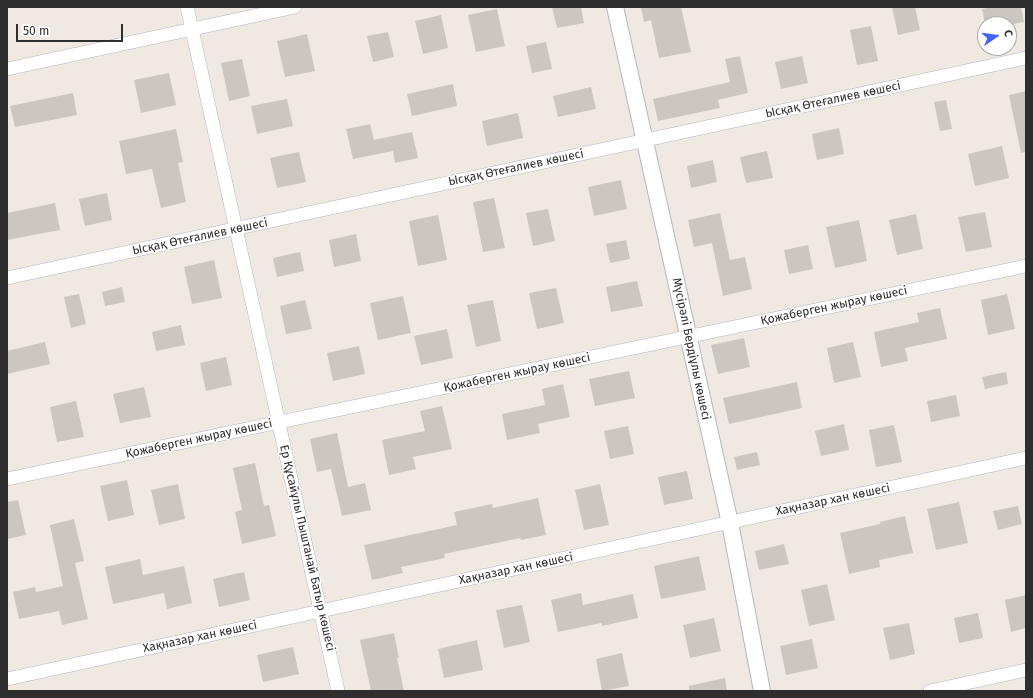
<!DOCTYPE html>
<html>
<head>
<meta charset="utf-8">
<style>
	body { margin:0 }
	#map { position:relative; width:1033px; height:698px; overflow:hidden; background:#efe9e1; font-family:"Fira Sans",sans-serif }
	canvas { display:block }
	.frame { position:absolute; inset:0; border:8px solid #2e2e2e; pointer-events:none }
	.north { position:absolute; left:977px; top:16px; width:40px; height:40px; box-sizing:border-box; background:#fff; border:1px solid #ababab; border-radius:50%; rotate:77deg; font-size:11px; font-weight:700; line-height:16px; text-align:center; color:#2e2e2e }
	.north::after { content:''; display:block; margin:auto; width:14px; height:18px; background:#4264fb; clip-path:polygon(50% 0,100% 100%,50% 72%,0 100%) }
	.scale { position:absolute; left:16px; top:24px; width:107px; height:18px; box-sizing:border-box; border:2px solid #2e2e2e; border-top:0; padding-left:5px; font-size:12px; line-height:14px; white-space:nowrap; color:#2e2e2e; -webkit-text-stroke:3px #fff; paint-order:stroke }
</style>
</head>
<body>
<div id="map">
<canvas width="1033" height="698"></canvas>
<div class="frame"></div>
<div class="north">С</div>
<div class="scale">50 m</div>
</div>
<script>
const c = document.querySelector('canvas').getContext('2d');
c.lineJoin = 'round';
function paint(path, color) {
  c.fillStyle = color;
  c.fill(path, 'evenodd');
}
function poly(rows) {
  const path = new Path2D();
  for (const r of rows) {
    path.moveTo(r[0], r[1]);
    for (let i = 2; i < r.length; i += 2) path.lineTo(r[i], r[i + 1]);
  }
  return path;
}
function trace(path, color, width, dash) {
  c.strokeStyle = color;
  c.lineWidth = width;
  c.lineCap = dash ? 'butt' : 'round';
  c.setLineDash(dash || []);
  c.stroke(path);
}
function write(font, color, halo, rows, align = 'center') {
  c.font = font + ' "Fira Sans",sans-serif';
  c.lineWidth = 3;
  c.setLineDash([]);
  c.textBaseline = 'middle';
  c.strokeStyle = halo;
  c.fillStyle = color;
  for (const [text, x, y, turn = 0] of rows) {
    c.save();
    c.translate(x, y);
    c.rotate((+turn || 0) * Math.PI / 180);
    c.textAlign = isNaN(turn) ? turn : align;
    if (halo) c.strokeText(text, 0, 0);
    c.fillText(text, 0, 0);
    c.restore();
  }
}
paint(poly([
	[552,7,581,7,584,23,557,28],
	[641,7,681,7,691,52,659,58,651,20,644,22],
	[892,7,915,7,920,30,898,35],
	[992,7,1021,7,1024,22,1009,25,1009,24,985,24,982,9],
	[497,9,505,46,476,52,468,15],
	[441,15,448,48,423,54,415,21],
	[871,26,878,61,857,65,850,30],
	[388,32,394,57,373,62,367,36],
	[307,34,315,71,285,77,277,41],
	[546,42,552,69,532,73,526,46],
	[740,56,748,93,718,100,720,108,658,121,653,99,730,82,725,59],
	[802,56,808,83,781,89,775,62],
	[242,59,250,96,229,101,221,63],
	[169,73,176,105,141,113,134,80],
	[453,84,457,106,412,116,407,94],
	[591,87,596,109,558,117,553,96],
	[1026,91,1026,152,1021,153,1009,95],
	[73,93,77,115,15,127,10,106],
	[287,99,293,126,257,134,251,106],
	[946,100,952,129,940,131,934,102],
	[518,113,523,138,487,146,482,121],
	[370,124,374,140,412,132,418,158,395,163,393,151,353,159,346,129],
	[839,128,844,154,817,160,812,134],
	[176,129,183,162,178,163,186,202,161,208,152,169,126,174,119,141],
	[1002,146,1009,178,975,186,968,154],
	[767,151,773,178,746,183,740,157],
	[299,152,306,182,277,188,270,158],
	[713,160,717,182,691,188,687,166],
	[621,180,627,209,594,216,588,187],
	[107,193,112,220,85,226,79,199],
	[494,198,505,248,483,252,473,202],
	[55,203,60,230,7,240,7,213],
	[548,209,555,241,533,246,526,213],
	[985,212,992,247,966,252,958,217],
	[720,213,730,260,745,257,752,289,723,296,712,243,694,247,688,220],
	[916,214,923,249,897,255,889,220],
	[438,215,447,260,418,266,409,221],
	[859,220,867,261,835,268,826,227],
	[356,234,361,261,334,267,329,240],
	[626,240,630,259,610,263,606,244],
	[808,245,813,269,789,274,784,250],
	[300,252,304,271,277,277,273,258],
	[214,260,222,298,192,304,184,267],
	[637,281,643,306,611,312,606,287],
	[122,287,125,302,105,306,102,292],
	[556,288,564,323,537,329,529,293],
	[79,294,86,324,71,328,64,297],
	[1007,294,1015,329,988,335,981,300],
	[403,296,411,333,378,340,370,303],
	[305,300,312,329,286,334,280,306],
	[493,300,501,341,476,347,467,305],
	[940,308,947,339,905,348,908,361,881,367,874,332,919,322,917,313],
	[181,325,185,345,156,351,152,332],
	[447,329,453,358,421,365,414,336],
	[744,338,750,367,718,374,711,345],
	[45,342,50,364,7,374,7,351],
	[853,342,861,377,834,383,827,348],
	[359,346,365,374,333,381,327,353],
	[226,357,232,385,206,391,200,363],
	[629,371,635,398,595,406,589,379],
	[1006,372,1008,384,985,389,982,377],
	[797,382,802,408,729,424,723,398],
	[563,384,570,417,538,424,540,433,507,440,502,414,545,405,542,389],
	[144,387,151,417,120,423,113,394],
	[956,395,960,416,931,422,927,401],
	[76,401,84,437,57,442,50,407],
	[442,406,452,449,413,457,416,469,389,475,382,440,425,431,420,411],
	[844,424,849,450,821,456,815,431],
	[894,425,902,462,876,467,869,430],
	[628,426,634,454,610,459,604,431],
	[337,433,348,487,365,483,371,510,342,516,331,469,317,472,310,439],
	[757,452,760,465,737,470,734,457],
	[255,463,264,506,269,505,276,536,242,544,235,512,242,510,233,468],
	[687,471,693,499,664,505,658,477],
	[127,480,134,515,108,521,100,486],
	[178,484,185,519,159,525,151,490],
	[600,484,609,525,584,530,575,490],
	[538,498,546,535,521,540,520,538,444,554,445,558,401,567,403,573,372,580,364,545,457,525,454,512,492,504,493,508],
	[18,500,26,535,7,539,7,502],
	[959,502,968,543,936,550,927,509],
	[1018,506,1022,524,998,530,993,511],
	[905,516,913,553,879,560,880,567,849,574,840,533,880,524,880,522],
	[74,519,84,561,75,563,88,619,62,625,59,611,19,619,13,592,35,587,36,592,63,586,50,525],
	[784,544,789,564,759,570,755,551],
	[699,556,706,590,661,599,654,566],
	[140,559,143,575,184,566,192,603,167,609,164,593,113,604,105,567],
	[244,572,250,600,219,607,213,579],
	[827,584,835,620,809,626,801,590],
	[581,593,583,605,633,594,638,618,602,626,601,623,558,632,551,600],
	[1026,595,1026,628,1011,632,1005,600],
	[522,605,530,642,504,648,496,610],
	[978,613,983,638,959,643,954,618],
	[714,618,721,651,690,658,683,625],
	[909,623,915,654,890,660,883,628],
	[394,633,399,658,397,658,404,691,371,691,360,640],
	[812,639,818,668,786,675,780,646],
	[477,640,483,670,444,678,438,649],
	[293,647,299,674,263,682,257,655],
	[622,653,629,686,602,691,596,659],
	[725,678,727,691,689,691,689,686]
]), '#cbc7bf');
const minor = poly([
	[187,7,338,691],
	[7,69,295,7],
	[7,278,1026,58],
	[7,479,1026,266],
	[7,679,1026,458],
	[930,691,1026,670]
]);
const tertiary = poly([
	[615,7,730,523,762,691]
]);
trace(minor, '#b4b7c1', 14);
trace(tertiary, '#b4b7c1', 18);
trace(minor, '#fff', 13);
trace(tertiary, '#fff', 16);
write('12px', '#2e2e2e', '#fff', [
	["Ысқақ Өтеғалиев көшесі",833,100,-12],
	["Ысқақ Өтеғалиев көшесі",516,168,-12],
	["Ысқақ Өтеғалиев көшесі",200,237,-12],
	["Қожаберген жырау көшесі",834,306,-12],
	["Мүсірәлі Бердіұлы көшесі",691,349,78],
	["Қожаберген жырау көшесі",517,373,-12],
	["Қожаберген жырау көшесі",199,439,-12],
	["Хақназар хан көшесі",833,500,-12],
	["Ер Құсайұлы Пыштанай Батыр көшесі",307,548,77],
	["Хақназар хан көшесі",516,569,-12],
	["Хақназар хан көшесі",200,637,-12]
]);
</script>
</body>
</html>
